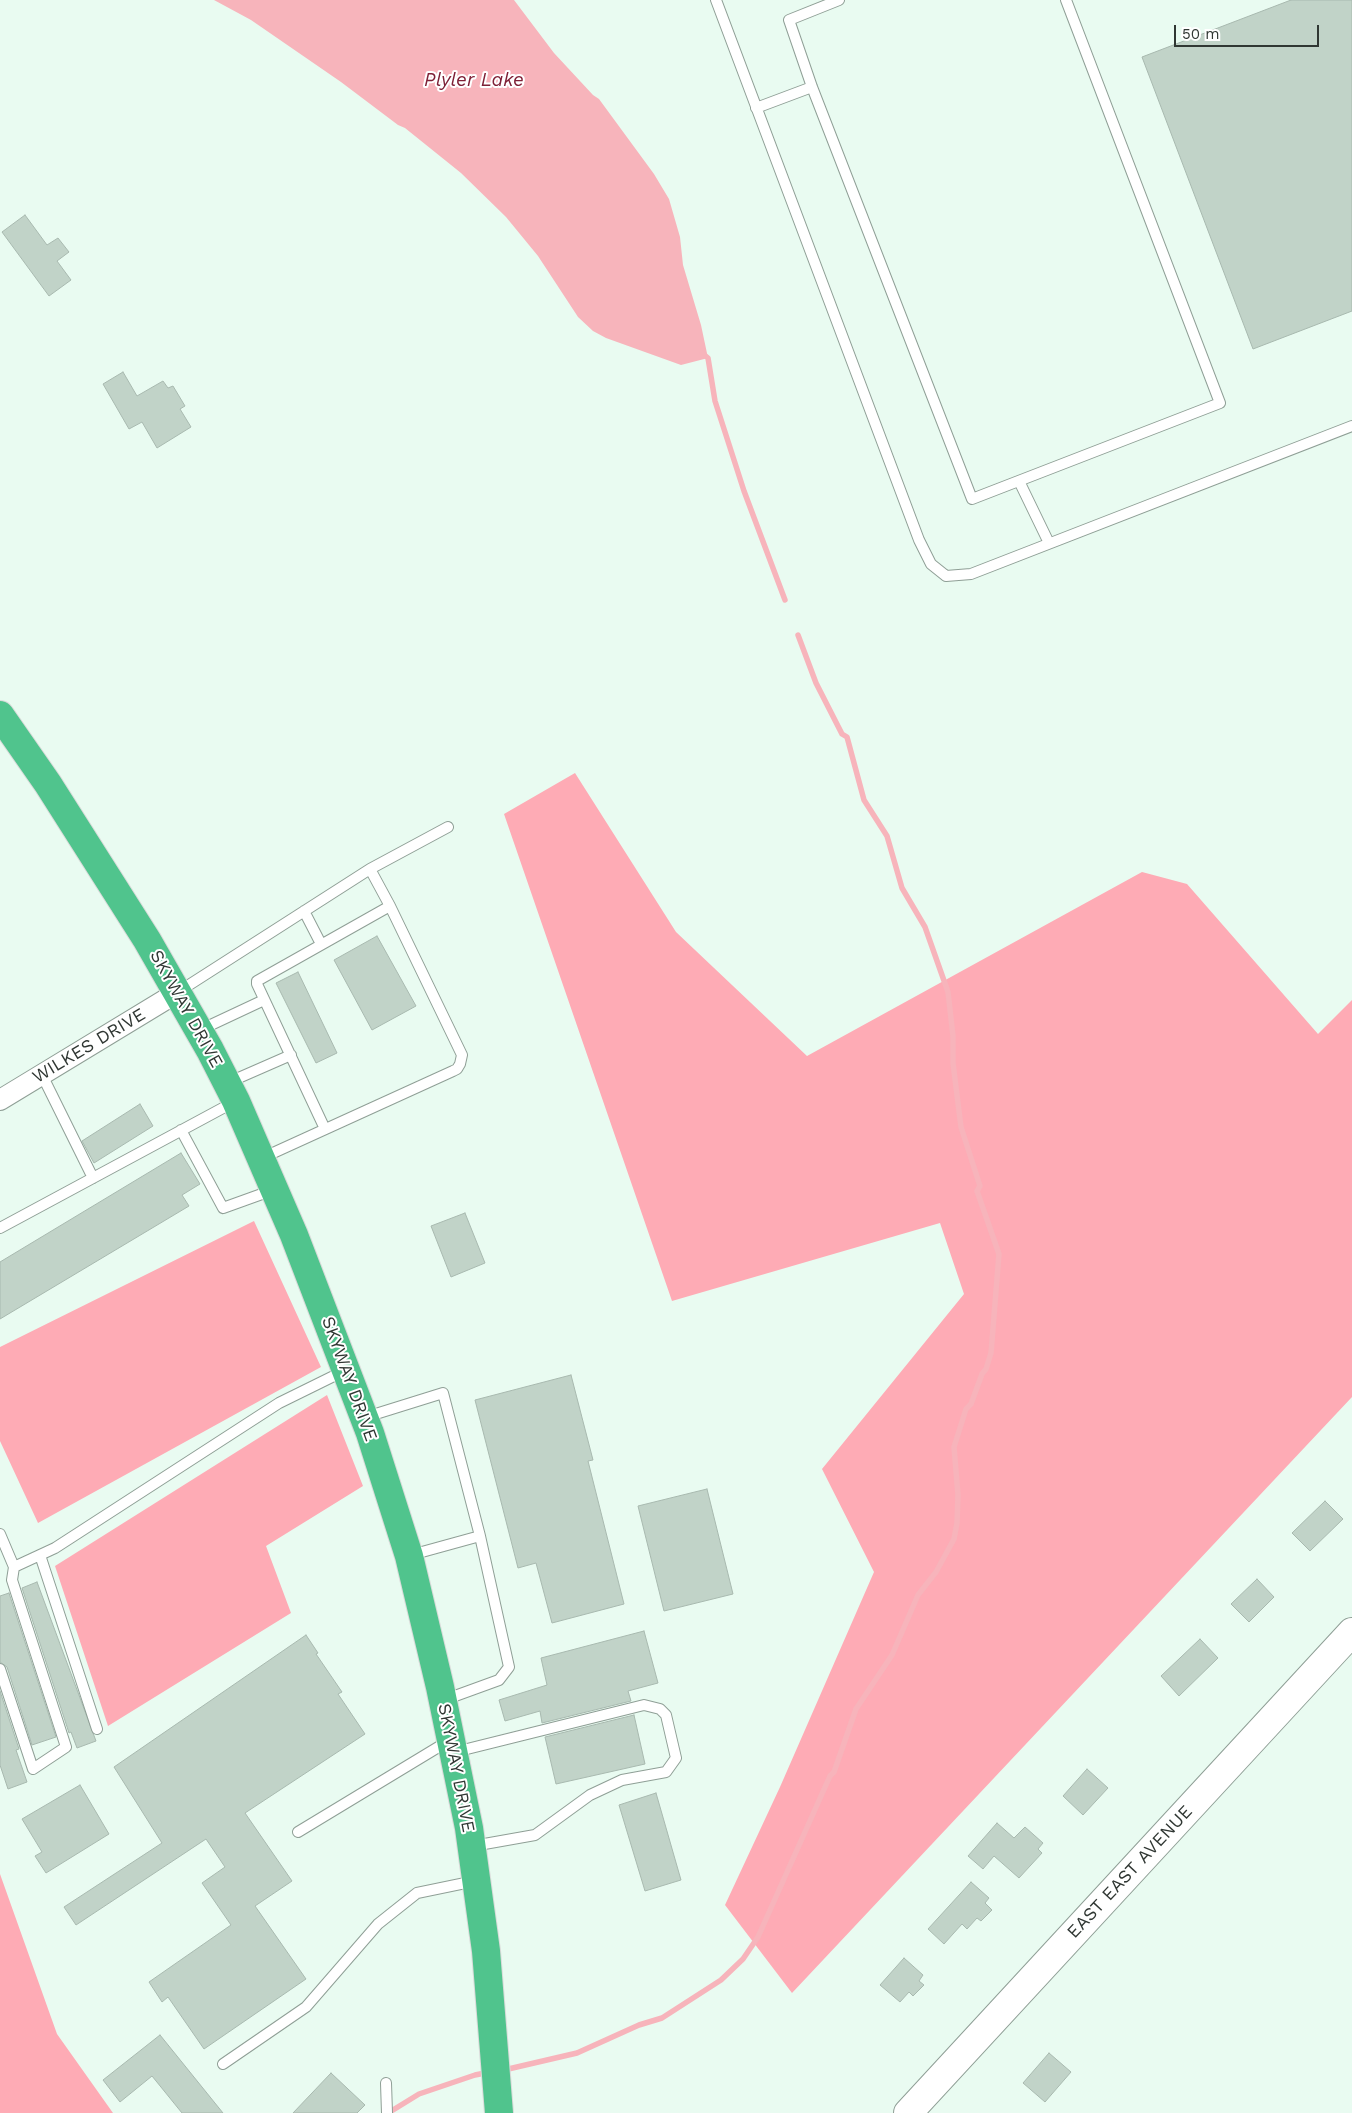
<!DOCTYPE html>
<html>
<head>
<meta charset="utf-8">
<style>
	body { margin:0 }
	#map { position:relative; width:1352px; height:2113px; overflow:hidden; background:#e9fbf1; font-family:"Work Sans",sans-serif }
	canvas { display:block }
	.scale { position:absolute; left:1174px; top:25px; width:145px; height:22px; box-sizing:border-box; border:2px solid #303733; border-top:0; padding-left:6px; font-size:15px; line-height:18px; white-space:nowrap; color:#303733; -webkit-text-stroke:4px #fff; paint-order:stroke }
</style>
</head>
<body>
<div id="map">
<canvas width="1352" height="2113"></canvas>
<div class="scale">50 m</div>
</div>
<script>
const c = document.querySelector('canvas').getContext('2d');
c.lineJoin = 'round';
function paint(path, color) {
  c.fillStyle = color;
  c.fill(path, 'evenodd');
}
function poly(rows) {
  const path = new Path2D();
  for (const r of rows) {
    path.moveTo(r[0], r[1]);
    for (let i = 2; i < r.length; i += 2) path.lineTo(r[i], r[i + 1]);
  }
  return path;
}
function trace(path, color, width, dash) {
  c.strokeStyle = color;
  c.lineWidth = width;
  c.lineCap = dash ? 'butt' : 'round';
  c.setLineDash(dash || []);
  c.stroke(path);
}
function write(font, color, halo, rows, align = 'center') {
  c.font = font + ' "Work Sans",sans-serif';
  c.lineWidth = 4;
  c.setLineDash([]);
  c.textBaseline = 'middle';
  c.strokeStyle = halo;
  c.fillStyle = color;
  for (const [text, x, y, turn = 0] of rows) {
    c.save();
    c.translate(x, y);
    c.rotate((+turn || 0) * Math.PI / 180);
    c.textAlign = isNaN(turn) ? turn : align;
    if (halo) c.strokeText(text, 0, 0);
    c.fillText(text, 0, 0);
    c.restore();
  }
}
paint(poly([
	[575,773,676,932,807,1056,1142,872,1187,884,1318,1034,1352,1000,1352,1397,792,1993,725,1905,780,1787,874,1572,822,1469,964,1294,940,1223,672,1301,504,814],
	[254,1221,321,1367,38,1523,0,1441,0,1347],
	[327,1395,363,1486,266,1546,291,1613,108,1726,55,1566],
	[0,1874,57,2034,113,2113,0,2113]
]), '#feabb5');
paint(poly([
	[214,0,514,0,554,53,593,95,599,99,654,174,669,199,680,237,683,265,701,325,708,358,681,365,606,338,593,331,578,317,538,256,506,217,461,173,405,128,398,125,341,82,251,20]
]), '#f7b4bb');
trace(poly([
	[702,353,708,358,715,401,744,491,785,600],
	[504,2070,577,2053,639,2025,662,2018,721,1980,743,1959,758,1937,830,1776,834,1772,856,1709,892,1655,918,1595,936,1572,954,1539,957,1523,958,1495,954,1447,966,1409,971,1404,982,1374,986,1369,991,1353,999,1254,977,1191,980,1186,961,1127,953,1063,953,1036,948,992,925,927,902,888,887,836,864,800,847,737,842,734,816,683,798,635],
	[388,2113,419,2094,475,2075,490,2072]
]), '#f7b4bb', 5.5);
const building = poly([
	[1291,0,1352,0,1352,311,1253,349,1142,57,1291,0],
	[25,215,47,245,58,238,69,252,57,261,71,280,49,296,2,232,25,215],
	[123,372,137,396,163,381,168,388,173,386,185,406,180,409,191,427,157,448,142,422,129,429,103,384,123,372],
	[377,936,416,1006,372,1030,334,960,377,936],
	[298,972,337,1053,316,1063,276,983,298,972],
	[140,1104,153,1126,94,1163,82,1141,140,1104],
	[181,1153,200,1184,182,1195,189,1206,0,1319,0,1262,181,1153],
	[465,1213,485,1263,451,1277,431,1226,465,1213],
	[571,1375,593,1460,588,1461,624,1604,552,1623,536,1563,518,1568,475,1400,571,1375],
	[707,1489,733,1594,664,1611,638,1506,707,1489],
	[1325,1501,1343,1519,1310,1551,1292,1533,1325,1501],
	[1257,1579,1274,1597,1249,1622,1231,1604,1257,1579],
	[37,1582,96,1741,77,1748,71,1732,69,1733,22,1588,37,1582],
	[9,1593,56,1737,32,1745,7,1667,0,1662,0,1596,9,1593],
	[644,1631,658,1683,628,1691,631,1701,542,1723,540,1711,505,1721,499,1700,547,1685,541,1658,644,1631],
	[306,1635,318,1653,316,1654,342,1692,338,1694,365,1734,245,1813,292,1881,255,1906,306,1979,204,2049,168,1997,162,2002,149,1982,231,1925,202,1883,225,1867,206,1839,76,1925,64,1907,162,1843,114,1767,306,1635],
	[1200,1639,1218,1658,1179,1696,1161,1676,1200,1639],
	[0,1691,19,1749,16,1750,27,1782,8,1789,0,1765,0,1691],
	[634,1715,645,1764,556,1784,545,1737,634,1715],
	[1087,1769,1108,1788,1083,1815,1063,1796,1087,1769],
	[80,1785,109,1834,46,1873,35,1856,42,1852,22,1819,80,1785],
	[656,1793,681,1880,645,1891,619,1805,656,1793],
	[997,1823,1014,1838,1025,1827,1043,1843,1038,1849,1042,1853,1019,1878,994,1856,983,1869,968,1856,997,1823],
	[971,1882,989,1898,985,1903,992,1910,981,1921,977,1918,967,1929,962,1924,944,1944,928,1929,971,1882],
	[904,1958,923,1975,919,1981,924,1985,913,1996,909,1992,900,2002,880,1985,904,1958],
	[160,2035,223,2113,182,2113,152,2076,120,2102,103,2080,160,2035],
	[1049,2053,1071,2072,1045,2102,1023,2083,1049,2053],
	[331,2073,365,2105,357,2113,293,2113,331,2073]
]);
paint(building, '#c1d3c8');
trace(building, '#a8b9af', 1);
const lane = poly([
	[716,0,919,540,931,564,946,576,971,574,1352,426],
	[839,0,789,20,812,87,972,499,1220,403,1066,0],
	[756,108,812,87],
	[1019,481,1049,543],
	[370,869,390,906],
	[304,911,321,944],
	[178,992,370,869,448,827],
	[200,1030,264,1000],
	[42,1075,93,1178],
	[227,1083,291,1055],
	[181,1130,223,1208,273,1190],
	[262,1158,453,1071,457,1069,460,1064,462,1055,390,906,257,981,257,984,325,1129],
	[0,1228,234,1102],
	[366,1417,443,1393,480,1536,509,1667,499,1680,444,1700],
	[0,1534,14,1567,12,1580,66,1747,33,1769,0,1669],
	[40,1555,97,1729],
	[411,1555,480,1536],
	[14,1567,55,1548,279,1403,346,1370],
	[455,1752,644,1705,660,1709,666,1715,676,1758,666,1772,622,1780,590,1795,535,1835,473,1846],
	[298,1832,450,1740],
	[223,2064,306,2007,378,1924,417,1893,475,1881],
	[386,2083,387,2113]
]);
const street = poly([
	[0,1100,178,992]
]);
const secondary = poly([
	[908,2113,1352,1632]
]);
const highway = poly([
	[0,715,48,784,147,940,210,1050,236,1101,294,1235,370,1433,409,1556,440,1687,469,1828,486,1951,499,2113]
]);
trace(lane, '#8f9f96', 12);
trace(street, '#8f9f96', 22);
trace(secondary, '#8f9f96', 30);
trace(highway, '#dadbda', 30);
trace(lane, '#fff', 10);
trace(street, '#fff', 20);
trace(secondary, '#fff', 28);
trace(highway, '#50c48d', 28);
write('18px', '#303733', '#fff', [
	["SKYWAY DRIVE",186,1009,61],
	["WILKES DRIVE",89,1046,-31],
	["SKYWAY DRIVE",349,1379,70],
	["SKYWAY DRIVE",456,1768,79],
	["EAST EAST AVENUE",1130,1872,-47]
]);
write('italic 19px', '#7e2036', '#fff', [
	["Plyler Lake",474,80]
]);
</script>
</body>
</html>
